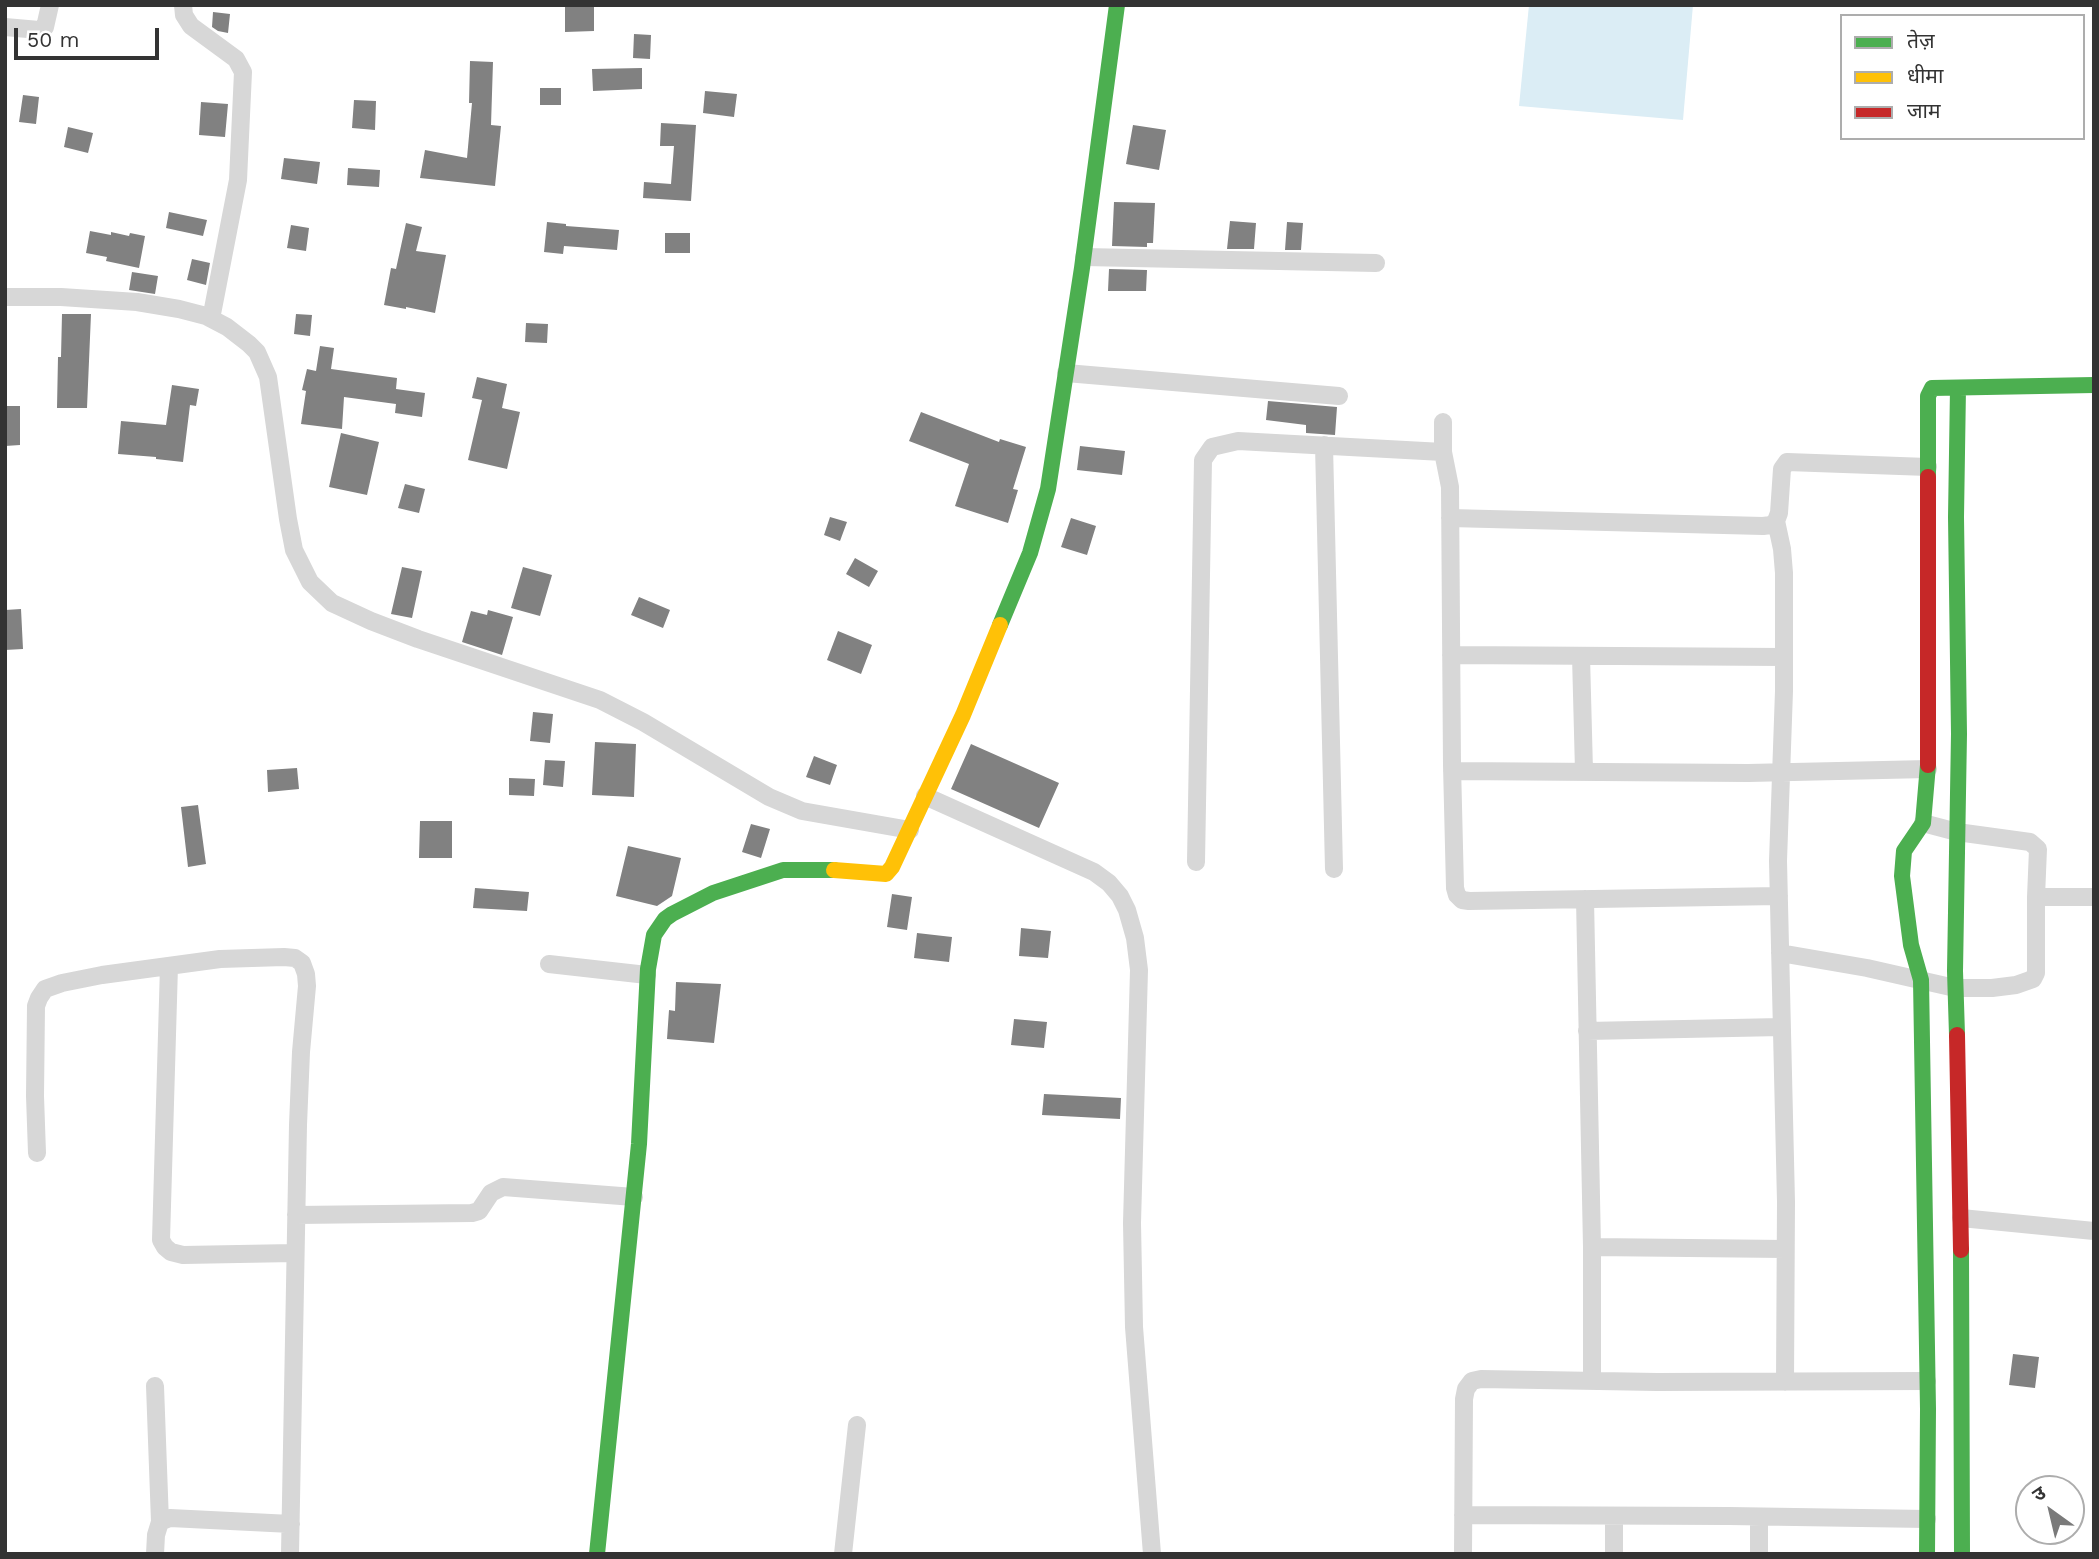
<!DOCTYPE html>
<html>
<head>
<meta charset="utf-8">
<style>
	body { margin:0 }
	#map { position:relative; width:2099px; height:1559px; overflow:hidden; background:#fff; font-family:"Work Sans","Noto Sans Devanagari",sans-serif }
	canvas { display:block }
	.frame { position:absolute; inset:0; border:7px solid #333; pointer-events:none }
	.legend { position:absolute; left:1840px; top:14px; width:245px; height:126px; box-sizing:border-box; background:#fff; border:2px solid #adadad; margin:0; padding:9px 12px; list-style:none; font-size:21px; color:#333 }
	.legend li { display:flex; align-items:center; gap:14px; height:35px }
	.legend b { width:35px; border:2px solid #adadad }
	.north { position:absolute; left:2015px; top:1475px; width:70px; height:70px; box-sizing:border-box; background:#fff; border:2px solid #adadad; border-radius:50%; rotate:326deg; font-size:19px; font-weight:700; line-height:28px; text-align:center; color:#333 }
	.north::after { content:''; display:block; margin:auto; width:24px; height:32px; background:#7a7a7a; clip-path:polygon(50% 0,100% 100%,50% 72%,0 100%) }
	.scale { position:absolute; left:14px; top:28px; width:145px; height:32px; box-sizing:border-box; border:4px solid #333; border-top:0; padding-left:9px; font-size:21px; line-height:24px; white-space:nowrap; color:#333; -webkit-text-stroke:5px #fff; paint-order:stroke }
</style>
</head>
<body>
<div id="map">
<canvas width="2099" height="1559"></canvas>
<div class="frame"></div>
<ul class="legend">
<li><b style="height:9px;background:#4caf50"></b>तेज़</li>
<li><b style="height:9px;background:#ffc107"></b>धीमा</li>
<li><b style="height:9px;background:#c62828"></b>जाम</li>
</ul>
<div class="north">उ</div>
<div class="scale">50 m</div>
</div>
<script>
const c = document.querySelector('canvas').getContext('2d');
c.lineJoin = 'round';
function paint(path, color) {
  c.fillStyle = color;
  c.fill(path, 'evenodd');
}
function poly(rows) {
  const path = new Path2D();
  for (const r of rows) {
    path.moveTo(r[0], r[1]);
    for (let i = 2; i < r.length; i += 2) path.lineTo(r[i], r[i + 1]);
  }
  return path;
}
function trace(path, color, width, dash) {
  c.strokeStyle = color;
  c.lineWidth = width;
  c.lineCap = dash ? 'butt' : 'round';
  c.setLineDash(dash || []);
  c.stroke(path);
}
paint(poly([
	[1529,5,1693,5,1683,120,1519,106]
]), '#dbedf5');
paint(poly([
	[565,5,594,5,594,31,565,32],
	[213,12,230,14,228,33,218,31,212,27],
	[634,34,651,35,650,59,633,58],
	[470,61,493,62,491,125,501,126,495,186,420,178,425,150,467,158,472,103,469,103],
	[642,68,642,89,593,91,592,69],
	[540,88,561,88,561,105,540,105],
	[705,91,737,94,734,117,703,113],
	[23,95,39,97,36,124,19,122],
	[354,100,376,101,375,130,352,128],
	[201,102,228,104,225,137,199,135],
	[661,123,696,125,691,201,643,198,644,182,671,184,674,146,660,146],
	[1133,125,1166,130,1159,170,1126,164],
	[68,127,93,133,88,153,64,147],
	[284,158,320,162,317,184,281,179],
	[348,168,380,170,379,187,347,185],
	[1114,202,1155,203,1153,243,1147,243,1147,247,1112,246],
	[169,212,207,220,203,236,166,228],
	[1230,221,1256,223,1254,249,1227,249],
	[547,222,566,224,566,226,619,230,617,250,564,246,563,254,544,252],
	[1287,222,1303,223,1301,250,1285,250],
	[406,223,422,227,416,251,446,255,435,313,406,307,406,309,384,305,391,268,396,269],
	[291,225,309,228,306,251,287,248],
	[90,231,111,235,111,232,129,236,130,233,145,236,139,268,106,261,107,257,86,253],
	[665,233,690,233,690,253,665,253],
	[192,259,210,263,206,285,187,280],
	[1109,269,1147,270,1146,291,1108,291],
	[132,272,158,276,155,294,129,290],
	[62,314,91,314,87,408,57,408,58,357,61,357],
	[296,314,312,315,310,336,294,334],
	[526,323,548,324,547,343,525,342],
	[320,346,334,348,331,369,397,378,396,389,425,393,422,417,395,413,396,404,344,397,342,429,301,424,306,391,302,390,307,369,316,371],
	[477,377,507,384,502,408,520,412,507,469,468,460,482,400,472,398],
	[172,385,199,389,196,406,190,405,183,462,156,459,156,457,118,454,121,421,166,425],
	[1268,401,1337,407,1335,435,1306,433,1306,425,1266,420],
	[5,406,20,406,20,445,5,446],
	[921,412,999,442,1000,439,1026,447,1013,489,1018,490,1008,523,955,506,969,464,909,441],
	[341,433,379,442,367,495,329,487],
	[1080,446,1125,451,1122,475,1077,470],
	[405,484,425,489,419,513,398,508],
	[830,517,847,522,840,541,824,535],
	[1071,518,1096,526,1087,555,1061,547],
	[855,558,878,571,869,587,846,574],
	[402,567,422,571,412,618,391,614],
	[523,567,552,575,540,616,511,608],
	[639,597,670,610,663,628,631,615],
	[21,609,23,649,5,650,5,610],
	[488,610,513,617,502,655,462,642,471,611,487,615],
	[838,631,872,645,861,674,827,660],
	[533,712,553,714,550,743,530,741],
	[595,742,636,744,634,797,592,795],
	[971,744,1059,783,1039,828,951,789],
	[814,756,837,765,830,785,806,777],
	[545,760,565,761,563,787,543,785],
	[297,768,299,789,268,792,267,770],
	[509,778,535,779,534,796,509,795],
	[198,805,206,864,188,867,181,807],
	[420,821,452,821,452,858,419,858],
	[751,824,770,829,761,858,742,852],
	[628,846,681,858,672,896,657,906,616,896],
	[475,888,529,892,527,911,473,908],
	[892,894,912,897,907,930,887,927],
	[1021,928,1051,931,1048,958,1019,956],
	[917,933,952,937,949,962,914,958],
	[676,982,721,984,714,1043,667,1039,669,1010,675,1011],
	[1014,1019,1047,1022,1044,1048,1011,1045],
	[1044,1094,1121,1098,1120,1119,1042,1115],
	[2013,1354,2039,1357,2035,1388,2009,1385]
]), '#818181');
trace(poly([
	[183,5,184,15,191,26,236,59,243,72,238,180,211,319],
	[5,27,39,30,45,27,50,5],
	[1084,257,1376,263],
	[5,297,61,297,137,302,179,309,206,316,227,327,249,344,257,352,268,377,288,519,294,550,310,582,332,603,371,621,418,639,600,700,643,722,769,797,802,811,910,830],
	[1066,373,1339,396],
	[1443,422,1443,452,1450,487,1452,765,1455,888,1457,895,1462,900,1469,901,1779,896],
	[1324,445,1334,869],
	[1450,518,1763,526,1771,525,1776,521,1779,513,1782,469,1787,462,1928,467],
	[1776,521,1782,549,1784,573,1784,691,1778,861,1786,1202,1785,1382],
	[1451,655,1784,657],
	[1581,656,1584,771],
	[1452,771,1748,773,1928,769],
	[925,796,1094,872,1109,883,1120,896,1127,910,1135,938,1139,970,1132,1223,1134,1327,1152,1554],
	[1196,862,1203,460,1212,447,1238,441,1443,452],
	[2036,897,2094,897],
	[1585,899,1592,1247,1592,1381],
	[1780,953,1867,968,1955,988,1992,988,2016,985,2033,979,2036,973,2036,897,2038,849,2030,842,1957,832,1923,823],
	[549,964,647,975],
	[169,966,161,1240,165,1247,171,1252,183,1255,294,1253],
	[1587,1031,1781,1027],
	[37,1153,35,1096,36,1006,39,998,45,989,62,983,102,975,220,959,284,957,295,958,302,963,306,974,307,986,301,1052,298,1125,290,1554],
	[296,1215,472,1213,479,1211,491,1193,503,1187,634,1197],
	[1961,1218,2094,1231],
	[1592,1247,1785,1249],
	[155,1386,160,1522,156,1535,155,1554],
	[1463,1515,1729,1516,1927,1519],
	[160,1522,170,1518,291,1524],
	[843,1554,857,1425],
	[1463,1554,1464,1399,1466,1389,1472,1381,1481,1379,1657,1382,1927,1381],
	[1614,1554,1614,1516],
	[1759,1554,1759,1517]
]), '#d7d7d7', 18);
trace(poly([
	[1928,477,1928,396,1932,388,2094,385],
	[1000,625,1030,553,1048,489,1082,268,1117,5],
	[1957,1035,1955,971,1959,734,1956,517,1958,388],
	[1961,1250,1962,1554],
	[597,1554,639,1144,648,969,654,935,665,919,672,914,713,893,783,870,834,870],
	[1927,1554,1928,1409,1921,980,1911,945,1902,876,1904,851,1923,823,1928,765]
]), '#4caf50', 16);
trace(poly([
	[834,870,886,874,892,867,963,715,1000,625]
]), '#ffc107', 16);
trace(poly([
	[1928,477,1928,765],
	[1957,1035,1961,1250]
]), '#c62828', 16);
</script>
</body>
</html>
